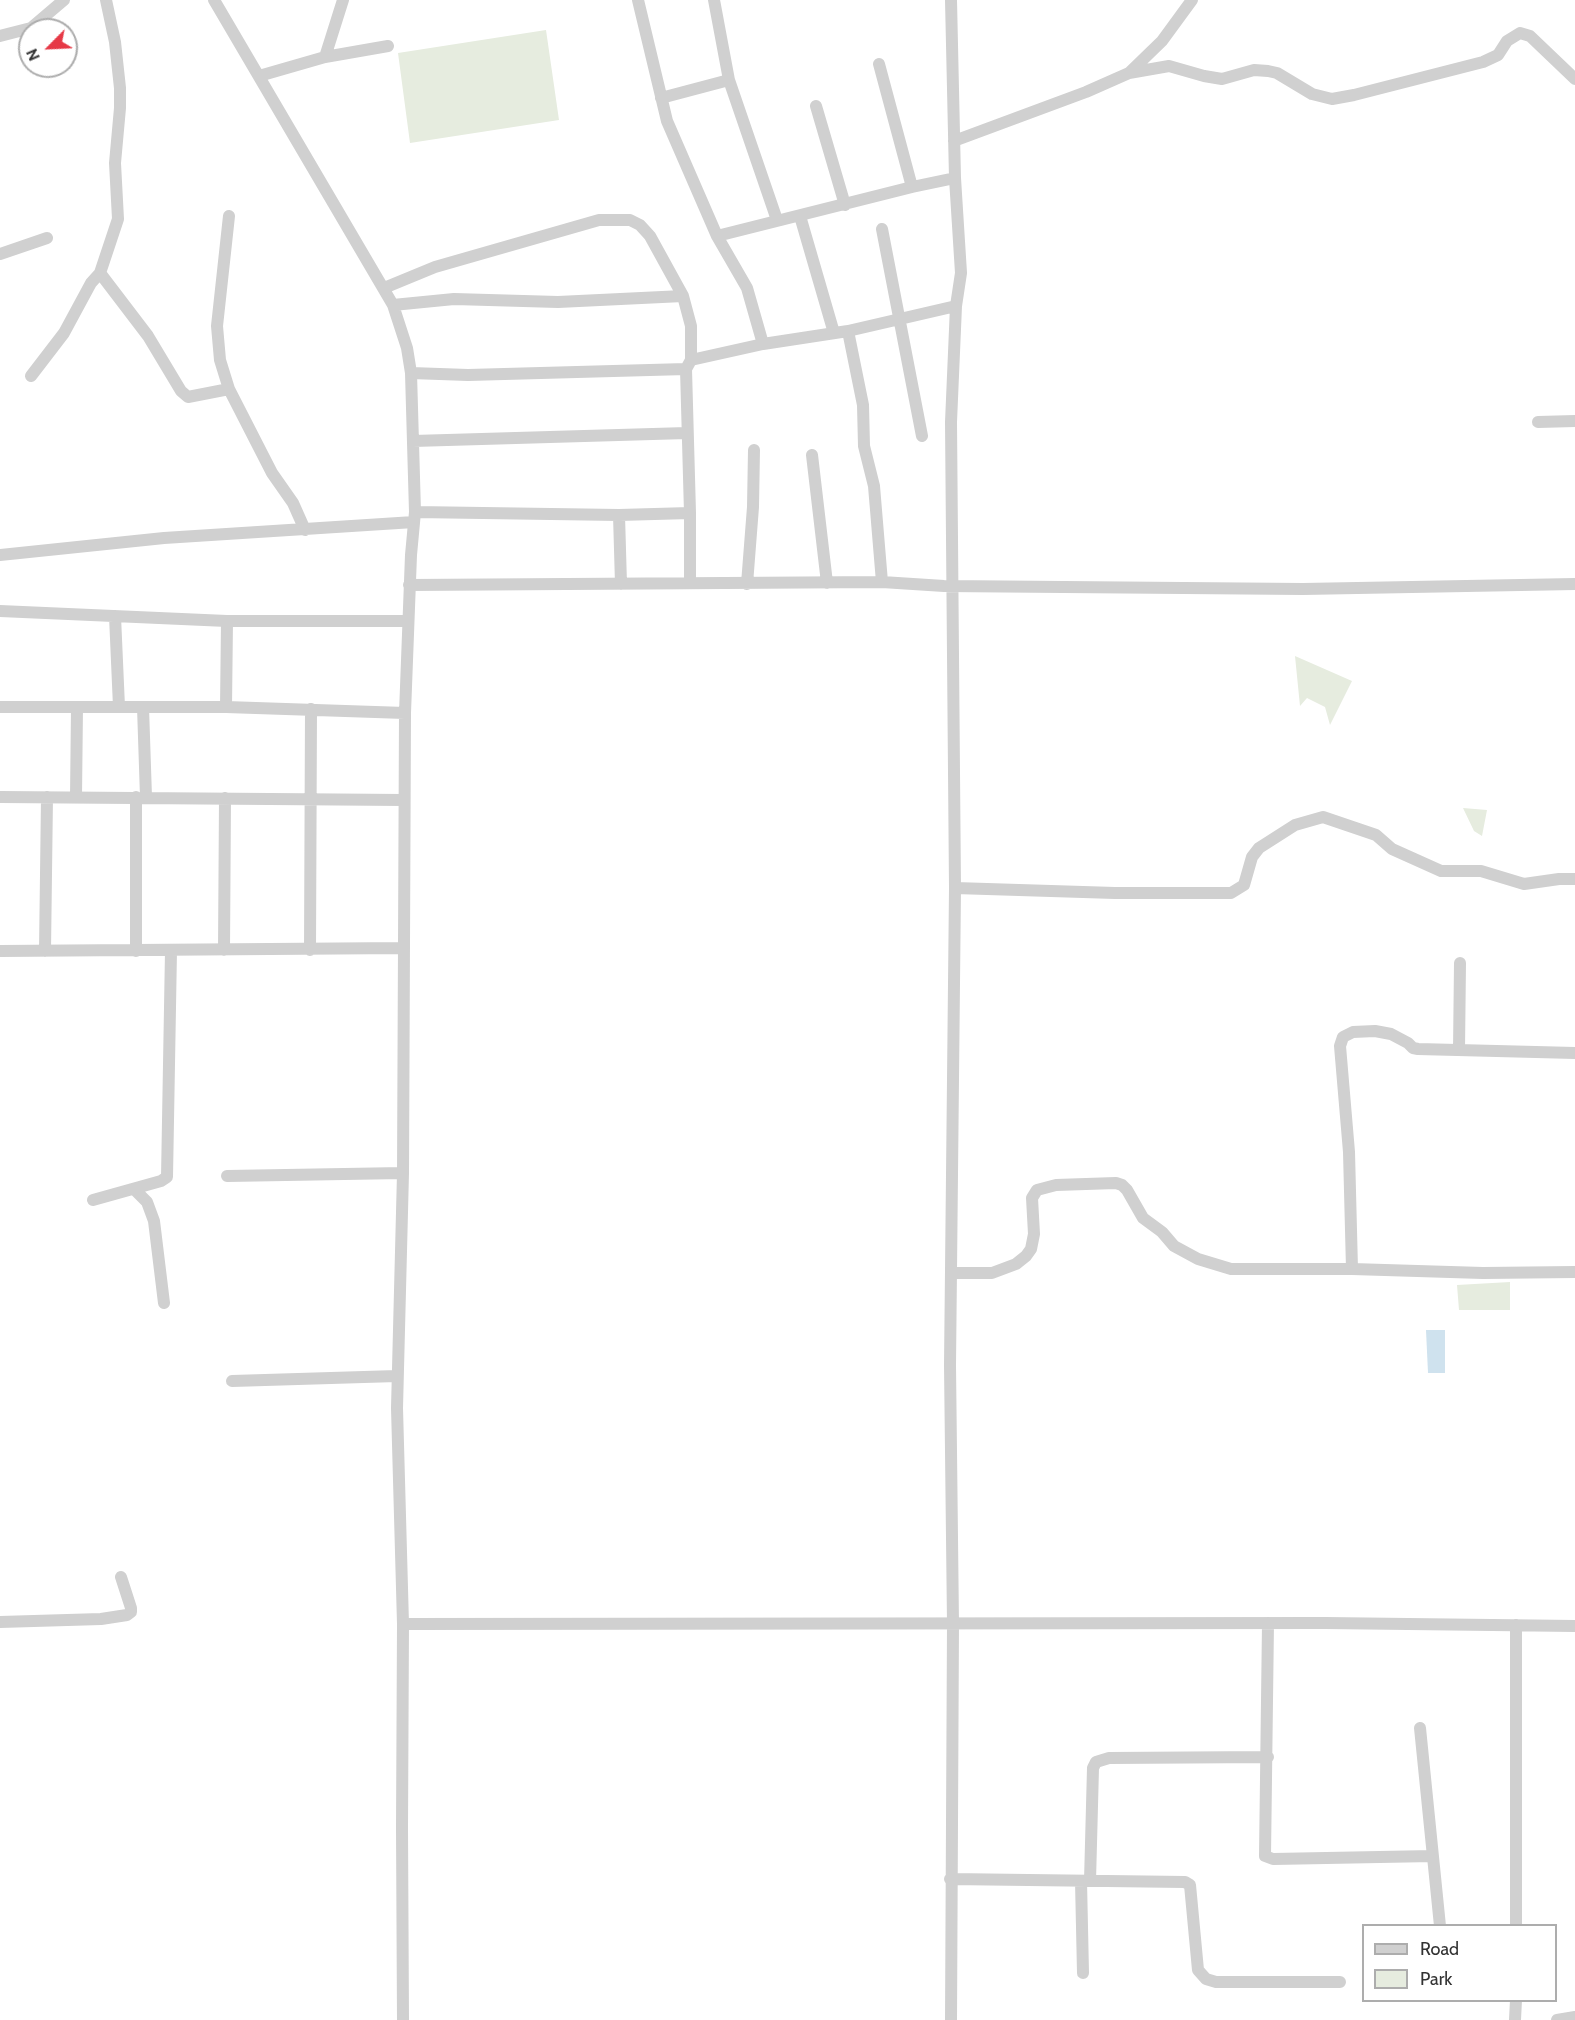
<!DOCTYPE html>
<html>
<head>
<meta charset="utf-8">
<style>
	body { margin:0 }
	#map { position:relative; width:1575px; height:2020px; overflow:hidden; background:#fff; font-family:Cabin,sans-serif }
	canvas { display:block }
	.legend { position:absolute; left:1362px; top:1924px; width:195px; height:78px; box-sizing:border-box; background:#fff; border:2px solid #adadad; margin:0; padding:8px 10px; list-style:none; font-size:18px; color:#333 }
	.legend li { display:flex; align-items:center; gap:12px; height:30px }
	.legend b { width:30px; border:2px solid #adadad }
	.north { position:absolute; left:18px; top:18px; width:60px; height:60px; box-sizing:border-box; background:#fff; border:2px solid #adadad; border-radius:50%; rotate:246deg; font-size:16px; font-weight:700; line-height:24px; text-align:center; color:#333 }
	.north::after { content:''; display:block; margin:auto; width:21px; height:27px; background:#e63946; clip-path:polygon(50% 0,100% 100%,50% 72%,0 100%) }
</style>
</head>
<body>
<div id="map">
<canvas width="1575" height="2020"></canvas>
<ul class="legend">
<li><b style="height:8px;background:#d0d0d0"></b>Road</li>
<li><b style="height:16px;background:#e6ecdf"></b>Park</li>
</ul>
<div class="north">N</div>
</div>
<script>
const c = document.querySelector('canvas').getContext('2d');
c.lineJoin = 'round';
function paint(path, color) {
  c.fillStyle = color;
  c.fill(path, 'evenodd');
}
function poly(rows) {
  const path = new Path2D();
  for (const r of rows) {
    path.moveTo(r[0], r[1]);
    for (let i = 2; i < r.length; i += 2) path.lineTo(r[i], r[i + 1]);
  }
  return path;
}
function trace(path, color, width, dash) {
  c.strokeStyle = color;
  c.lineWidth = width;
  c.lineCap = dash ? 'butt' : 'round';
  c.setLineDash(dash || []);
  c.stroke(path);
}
paint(poly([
	[546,30,559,120,410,143,398,53],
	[1295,656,1352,681,1330,725,1325,707,1307,698,1300,706],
	[1463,808,1487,810,1482,836,1474,831],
	[1510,1282,1510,1310,1459,1310,1457,1285]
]), '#e6ecdf');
paint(poly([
	[1426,1330,1445,1330,1445,1373,1428,1373]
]), '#cfe2ee');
trace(poly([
	[214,0,393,305,407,348,411,373,415,512,411,555,405,713,403,1173,397,1408,403,1624,402,1828,403,2020],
	[638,0,667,121,717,236,747,288,763,344,691,360],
	[714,0,729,80,777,220],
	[951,0,955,178,961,273,956,306,951,422,955,888,950,1365,953,1624,951,2020],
	[0,36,31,28,64,0],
	[325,57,343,0],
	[879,64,912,187],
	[1129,73,1169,66,1204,76,1222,79,1254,70,1268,71,1277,73,1312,94,1332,99,1354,95,1483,62,1498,55,1507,41,1520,33,1530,36,1575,79],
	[259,76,325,57,388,46],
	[661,98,729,80],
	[816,106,845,205],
	[954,141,1086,92,1129,73,1162,41,1192,0],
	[229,216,217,326,220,360,229,389,272,473,293,503,305,530],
	[800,216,834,333],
	[882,229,922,436],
	[717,236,912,187,955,178],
	[0,254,47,238],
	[100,273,148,336,181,391,188,397,229,389],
	[384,288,435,267,599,220,630,220,640,225,650,236,683,296,691,326,691,360,686,369,690,513,690,583],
	[393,305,454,299,558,302,683,296],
	[848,331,863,405,864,446,874,486,882,582],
	[763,344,848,331,956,306],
	[411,373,468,375,686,369],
	[31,376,64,333,91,283,100,273,118,219,115,163,120,108,120,88,115,42,106,0],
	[1538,422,1575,421],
	[413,441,687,433],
	[812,455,827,583],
	[415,512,619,515,690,513],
	[619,515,621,584],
	[0,555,164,538,414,522],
	[747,584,753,507,754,450],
	[409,585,882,582,944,586,1303,589,1575,584],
	[0,611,227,621,408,621],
	[115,616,119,707],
	[0,707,226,707,405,713],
	[143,707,146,797],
	[226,707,227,621],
	[0,797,404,800],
	[76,797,77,707],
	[955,888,1115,893,1231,893,1244,885,1252,857,1259,848,1295,825,1323,817,1376,835,1392,849,1441,871,1481,871,1524,884,1559,879,1575,879],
	[224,950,225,798],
	[310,950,311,709],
	[0,951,404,948],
	[45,951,47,797],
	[136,951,136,797],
	[1459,1050,1460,963],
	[227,1176,403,1173],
	[134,1189,147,1202,154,1221,164,1303],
	[93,1200,161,1181,167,1177,171,951],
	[1352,1269,1349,1152,1340,1046,1343,1037,1353,1032,1375,1031,1391,1034,1408,1043,1413,1048,1418,1049,1575,1053],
	[951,1273,992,1273,1016,1264,1026,1256,1031,1249,1034,1234,1032,1198,1037,1190,1056,1185,1116,1183,1122,1185,1127,1190,1143,1218,1162,1232,1174,1246,1198,1259,1231,1269,1352,1269,1483,1273,1575,1272],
	[232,1381,397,1376],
	[0,1622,101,1619,127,1615,131,1612,131,1608,121,1577],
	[1268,1623,1265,1856,1273,1859,1433,1856],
	[403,1624,1325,1623,1575,1626],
	[1516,1625,1516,1926],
	[1420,1728,1440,1926],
	[950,1879,1185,1882,1190,1885,1198,1970,1206,1979,1216,1982,1340,1982],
	[1081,1881,1083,1973],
	[1090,1881,1093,1768,1096,1762,1109,1758,1268,1757],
	[1515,2020,1516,2000],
	[1557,2020,1575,2017]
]), '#d0d0d0', 12);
</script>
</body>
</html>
